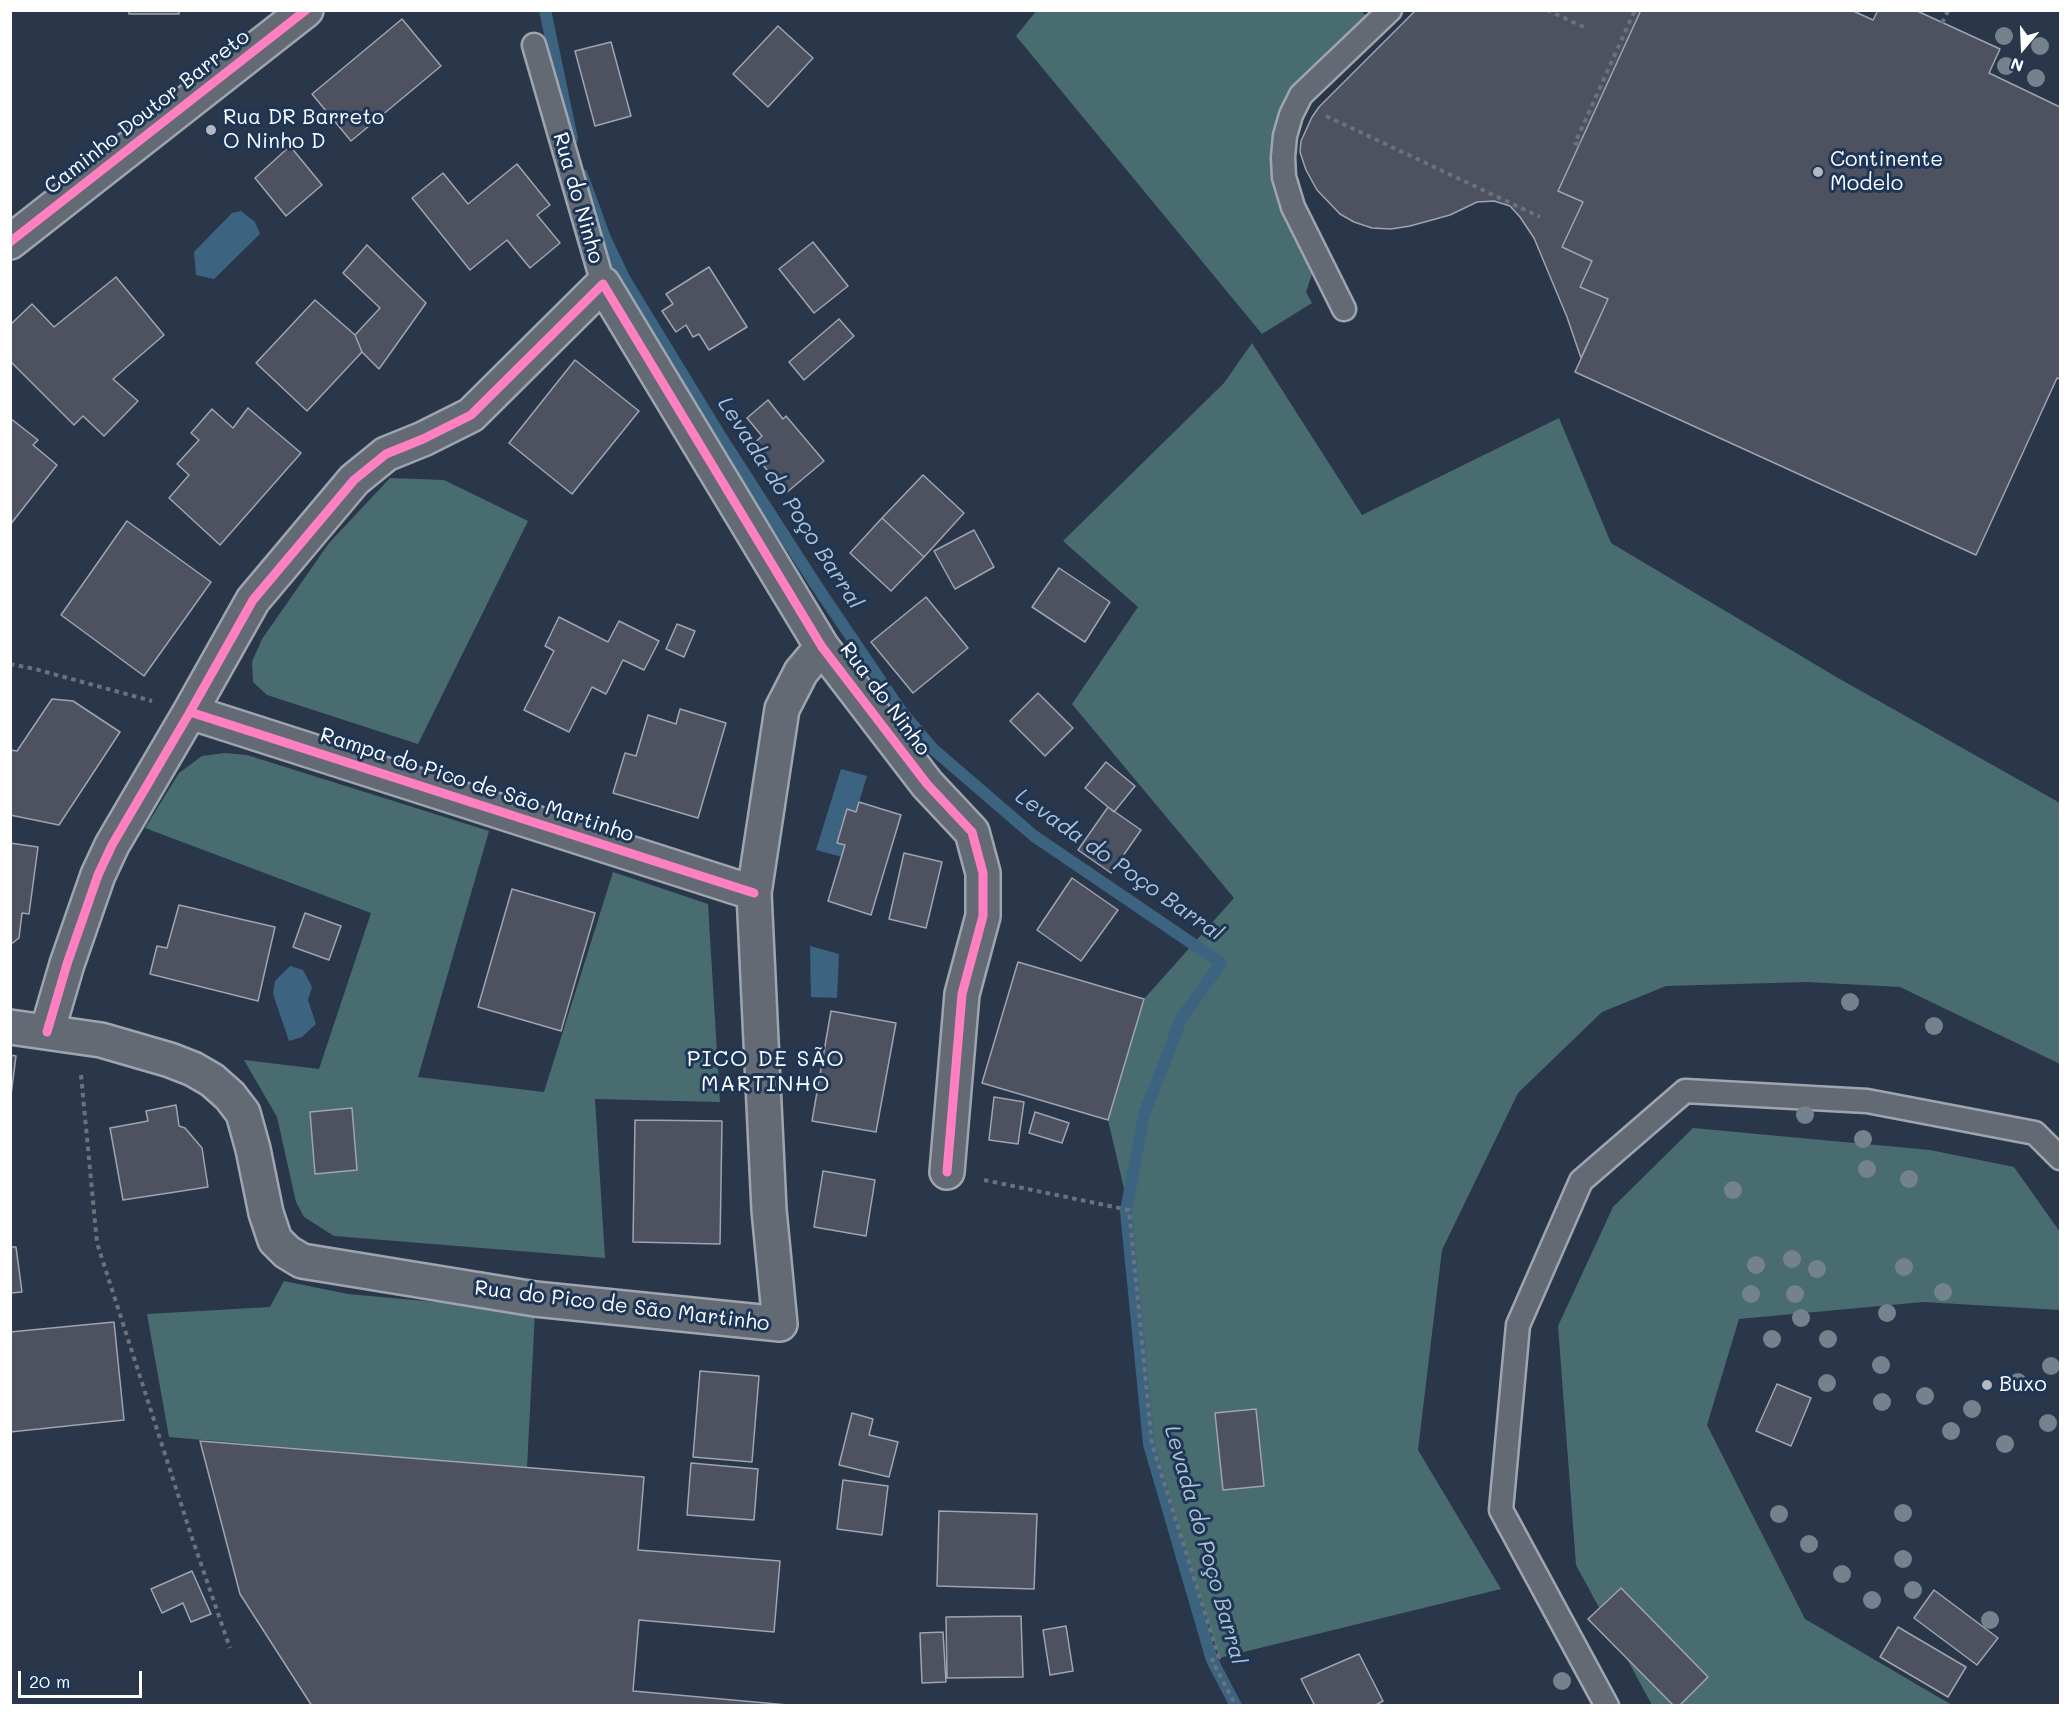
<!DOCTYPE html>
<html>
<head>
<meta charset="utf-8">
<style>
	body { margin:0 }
	#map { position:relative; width:2071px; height:1716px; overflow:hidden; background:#2a374a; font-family:Mali,sans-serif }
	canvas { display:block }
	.frame { position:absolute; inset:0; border:12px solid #fff; pointer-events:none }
	.north { position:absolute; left:1993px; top:18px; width:60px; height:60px; -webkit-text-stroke:4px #1d3557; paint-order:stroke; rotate:199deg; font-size:16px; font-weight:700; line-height:24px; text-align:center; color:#fff }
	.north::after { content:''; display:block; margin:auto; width:21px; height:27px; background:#fff; clip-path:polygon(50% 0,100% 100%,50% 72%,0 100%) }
	.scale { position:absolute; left:18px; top:1671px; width:124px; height:27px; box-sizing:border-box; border:3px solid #fff; border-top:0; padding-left:8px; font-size:18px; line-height:21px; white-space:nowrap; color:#fff; -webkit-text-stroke:4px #1d3557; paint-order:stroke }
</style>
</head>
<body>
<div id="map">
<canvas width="2071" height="1716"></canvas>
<div class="frame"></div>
<div class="north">N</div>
<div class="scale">20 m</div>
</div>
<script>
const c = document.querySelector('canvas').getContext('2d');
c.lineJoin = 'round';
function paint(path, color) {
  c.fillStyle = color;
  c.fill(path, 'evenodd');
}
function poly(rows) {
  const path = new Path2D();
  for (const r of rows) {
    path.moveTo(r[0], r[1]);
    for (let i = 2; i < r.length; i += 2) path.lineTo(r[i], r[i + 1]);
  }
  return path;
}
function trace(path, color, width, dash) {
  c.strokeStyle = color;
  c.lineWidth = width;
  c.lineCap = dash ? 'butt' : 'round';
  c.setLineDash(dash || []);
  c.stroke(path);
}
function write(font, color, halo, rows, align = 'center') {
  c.font = font + ' Mali,sans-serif';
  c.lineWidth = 6;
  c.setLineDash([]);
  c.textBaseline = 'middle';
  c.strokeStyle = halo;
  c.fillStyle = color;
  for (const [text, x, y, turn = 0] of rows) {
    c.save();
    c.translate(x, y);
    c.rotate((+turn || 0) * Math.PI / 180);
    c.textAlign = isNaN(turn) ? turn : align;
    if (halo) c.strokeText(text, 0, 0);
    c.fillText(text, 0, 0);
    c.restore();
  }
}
paint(poly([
	[1037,10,1360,10,1371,20,1282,116,1313,271,1306,292,1312,303,1262,334,1016,36],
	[1252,343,1362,515,1559,418,1611,543,1838,678,2060,803,2060,1064,1900,987,1807,982,1666,986,1602,1012,1518,1093,1442,1250,1418,1450,1501,1589,1219,1658,1152,1444,1129,1210,1108,1120,1144,999,1234,898,1072,704,1138,607,1063,541,1224,383],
	[390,478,444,480,528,521,418,744,267,695,253,682,252,662,262,639,329,543],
	[225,753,247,755,489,831,418,1077,544,1092,613,872,708,904,720,1102,595,1099,605,1258,334,1236,304,1217,296,1202,277,1117,244,1060,319,1069,371,913,145,828,179,773,202,756],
	[1693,1128,1930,1150,2014,1167,2060,1232,2060,1310,1923,1302,1739,1319,1707,1425,1805,1619,1952,1705,1652,1705,1576,1565,1558,1326,1613,1207],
	[284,1281,348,1294,535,1311,527,1468,169,1437,147,1314,270,1307]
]), '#496c71');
paint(poly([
	[241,211,255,222,260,234,214,279,196,275,194,252,232,213],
	[841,769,867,776,856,812,847,810,837,843,845,845,842,857,816,850],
	[810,946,839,954,837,998,811,997],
	[290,966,303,970,312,987,308,1000,316,1024,302,1037,289,1041,273,994,275,981]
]), '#3c6481');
trace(poly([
	[545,10,572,139],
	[582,175,605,238,625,280,719,434,816,585,901,711,933,749,1034,836,1221,963,1181,1019,1144,1115,1126,1211,1149,1444,1212,1660,1236,1706]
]), '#3c6481', 12);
const building = poly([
	[129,10,179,10,179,14,129,14,129,10],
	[1416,10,1641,10,1558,191,1583,202,1562,247,1592,261,1580,287,1608,299,1581,358,1567,317,1534,238,1520,217,1510,206,1494,201,1477,202,1450,215,1410,226,1391,229,1372,228,1354,222,1340,214,1317,190,1306,170,1300,152,1301,141,1312,117,1319,107,1416,10],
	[1641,10,1851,10,1873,20,1878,10,1915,10,2000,49,1989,73,2060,107,2060,379,2057,378,1976,555,1575,372,1608,299,1580,287,1592,261,1562,247,1583,202,1558,191,1641,10],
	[402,19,441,66,351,141,312,94,402,19],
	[778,26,813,58,768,107,733,74,778,26],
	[611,42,631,116,595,126,575,51,611,42],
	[290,146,322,185,286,216,255,178,290,146],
	[517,164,550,205,537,215,560,243,530,268,507,240,470,270,412,198,443,173,468,204,517,164],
	[813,242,848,286,814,313,779,269,813,242],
	[367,245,426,303,379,369,362,352,355,335,380,308,343,273,367,245],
	[709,267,747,327,709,350,699,334,693,337,686,325,676,332,662,311,673,304,666,294,709,267],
	[116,277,164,335,113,379,138,401,104,436,83,416,74,425,10,361,10,325,32,304,54,327,116,277],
	[315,300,355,335,362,352,307,411,256,363,315,300],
	[839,319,854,336,804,380,789,362,839,319],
	[575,360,639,411,572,494,509,443,575,360],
	[768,400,783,419,786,416,824,461,786,493,749,448,762,436,747,418,768,400],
	[248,408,301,453,220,545,169,498,189,475,177,464,199,440,191,433,212,409,233,428,248,408],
	[10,418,38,440,33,445,57,465,10,525,10,418],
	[923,475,964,513,924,557,882,518,923,475],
	[882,518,924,557,891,591,850,553,882,518],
	[127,521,211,582,144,676,61,615,127,521],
	[974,530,994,567,955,589,934,551,974,530],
	[1059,568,1110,602,1085,642,1032,607,1059,568],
	[926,597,968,648,913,693,871,642,926,597],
	[559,617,608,642,619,621,659,641,644,670,623,660,606,694,592,687,569,732,524,710,554,651,545,646,559,617],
	[677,624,695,631,684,657,666,649,677,624],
	[1038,693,1073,728,1045,756,1010,721,1038,693],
	[52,699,73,701,120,732,59,825,10,815,10,750,17,751,52,699],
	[680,709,726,723,698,818,613,793,625,753,636,756,648,715,676,724,680,709],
	[1106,762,1135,786,1114,812,1085,788,1106,762],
	[859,802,901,815,871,915,828,901,845,845,837,843,847,809,856,812,859,802],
	[1108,807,1141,830,1111,873,1078,850,1108,807],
	[10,843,38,847,29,914,22,913,19,938,10,945,10,843],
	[904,853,942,862,926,928,889,919,904,853],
	[1072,878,1118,910,1081,961,1037,930,1072,878],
	[512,889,595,913,561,1031,478,1007,512,889],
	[179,905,275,927,258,1001,150,974,157,946,167,948,179,905],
	[305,913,341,926,329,960,293,947,305,913],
	[1018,962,1144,999,1108,1120,982,1083,1018,962],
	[831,1011,896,1023,876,1132,812,1121,831,1011],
	[10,1055,16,1056,10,1103,10,1055],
	[994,1097,1024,1102,1018,1144,989,1140,994,1097],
	[176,1105,179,1126,185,1128,202,1148,208,1187,123,1200,110,1128,148,1121,146,1111,176,1105],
	[352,1108,357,1170,315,1174,310,1112,352,1108],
	[1035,1112,1069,1123,1062,1143,1029,1133,1035,1112],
	[635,1120,722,1121,720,1244,633,1242,635,1120],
	[823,1171,875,1180,866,1236,814,1227,823,1171],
	[10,1247,16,1247,22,1292,10,1293,10,1247],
	[114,1322,124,1420,10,1432,10,1332,114,1322],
	[700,1371,759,1376,752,1462,693,1457,700,1371],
	[1777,1384,1811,1398,1791,1446,1756,1431,1777,1384],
	[1256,1409,1264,1486,1223,1490,1215,1413,1256,1409],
	[852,1413,873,1419,869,1435,898,1442,889,1477,839,1465,852,1413],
	[200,1441,644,1477,638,1550,780,1561,774,1632,639,1620,633,1691,799,1706,312,1706,240,1594,200,1441],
	[691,1463,758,1469,754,1520,687,1515,691,1463],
	[843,1480,888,1486,882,1535,837,1529,843,1480],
	[939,1511,1037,1514,1034,1589,937,1586,939,1511],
	[192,1571,211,1614,191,1622,183,1603,162,1613,151,1589,192,1571],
	[1621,1588,1708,1677,1679,1706,1674,1706,1588,1619,1621,1588],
	[1934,1590,1998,1638,1977,1665,1914,1618,1934,1590],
	[1021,1616,1023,1677,947,1678,946,1617,1021,1616],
	[1066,1626,1073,1671,1050,1675,1043,1630,1066,1626],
	[1898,1627,1966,1667,1948,1697,1880,1657,1898,1627],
	[943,1632,946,1682,922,1683,920,1633,943,1632],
	[1359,1654,1383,1701,1374,1706,1315,1706,1301,1679,1359,1654]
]);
paint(building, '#4d5160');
trace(building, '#9fa5ae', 1.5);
const service = poly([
	[534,45,603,284],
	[1344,309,1293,207,1284,177,1283,157,1285,136,1291,115,1301,95,1390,10],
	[1607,1706,1501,1510,1518,1325,1581,1181,1685,1091,1867,1101,2035,1133,2060,1158]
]);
const minor = poly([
	[190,712,754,893],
	[10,1027,101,1040,170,1060,193,1069,212,1080,230,1096,243,1113,253,1149,266,1213,275,1240,287,1252,302,1261,535,1299,780,1324,769,1210,754,893,782,709,801,672,822,647],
	[47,1032,67,964,98,875,112,845,190,712,253,600,354,480,386,454,423,439,471,415,603,284,822,647,927,784,972,832,983,873,983,916,962,994,947,1172]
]);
const tertiary = poly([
	[10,242,306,10]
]);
trace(service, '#9fa5ae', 27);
trace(minor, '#9fa5ae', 38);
trace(tertiary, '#9fa5ae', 38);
trace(poly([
	[1547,10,1588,29],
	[1942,23,1948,11],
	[1326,116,1540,217],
	[1579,145,1575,143,1635,10],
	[10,664,35,669,152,701],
	[81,1075,97,1243,192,1538,230,1648],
	[984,1180,1129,1210,1152,1444,1219,1658,1212,1660,1236,1706]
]), '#6a727c', 4, [4.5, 4.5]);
trace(service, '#636a74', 22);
trace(minor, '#636a74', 33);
trace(tertiary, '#636a74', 33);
trace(poly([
	[10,242,306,10],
	[190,712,754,893],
	[47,1032,67,964,98,875,112,845,190,712,253,600,354,480,386,454,423,439,471,415,603,284,822,647,927,784,972,832,983,873,983,916,962,994,947,1172]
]), '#ff80c0', 9);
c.fillStyle = '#73828c';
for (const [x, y] of [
	[2004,36],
	[2040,46],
	[2006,66],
	[2036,78],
	[1850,1002],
	[1934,1026],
	[1805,1115],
	[1863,1139],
	[1867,1169],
	[1909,1179],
	[1733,1190],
	[1792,1259],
	[1756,1265],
	[1904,1267],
	[1817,1269],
	[1943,1292],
	[1751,1294],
	[1795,1294],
	[1887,1313],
	[1801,1318],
	[1772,1339],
	[1828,1339],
	[1881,1365],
	[2051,1366],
	[2018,1382],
	[1827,1383],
	[1925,1396],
	[1882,1402],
	[1972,1409],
	[2048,1423],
	[1951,1431],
	[2005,1444],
	[1903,1513],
	[1779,1514],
	[1809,1544],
	[1903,1559],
	[1842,1574],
	[1913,1590],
	[1872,1600],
	[1990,1620],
	[1562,1681]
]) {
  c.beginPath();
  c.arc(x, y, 9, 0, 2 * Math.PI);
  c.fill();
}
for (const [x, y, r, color] of [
	[211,130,6,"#b4b9c0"],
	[1818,172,6,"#b4b9c0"],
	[1987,1385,6,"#b4b9c0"]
]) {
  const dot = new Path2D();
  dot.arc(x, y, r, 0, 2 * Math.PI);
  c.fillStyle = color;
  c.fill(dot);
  trace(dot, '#1d3557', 2);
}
write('21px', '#fff', '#1d3557', [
	["Caminho Doutor Barreto",147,112,-38],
	["Rua do Ninho",578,198,74],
	["Rua do Ninho",885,699,53],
	["Rampa do Pico de São Martinho",477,785,18],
	["Rua do Pico de São Martinho",622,1306,7]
]);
write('21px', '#fff', '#1d3557', [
	["Rua DR Barreto",223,118],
	["O Ninho D",223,142],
	["Continente",1830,160],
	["Modelo",1830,184],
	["Buxo",1999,1385]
], 'left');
write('italic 22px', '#b2c3cf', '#1d3557', [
	["Levada do Poço Barral",790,503,57],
	["Levada do Poço Barral",1119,865,35],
	["Levada do Poço Barral",1205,1545,74]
]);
c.letterSpacing = '1.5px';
write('22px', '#fff', '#1d3557', [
	["PICO DE SÃO",766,1059],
	["MARTINHO",766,1084]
]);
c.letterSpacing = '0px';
</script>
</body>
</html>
